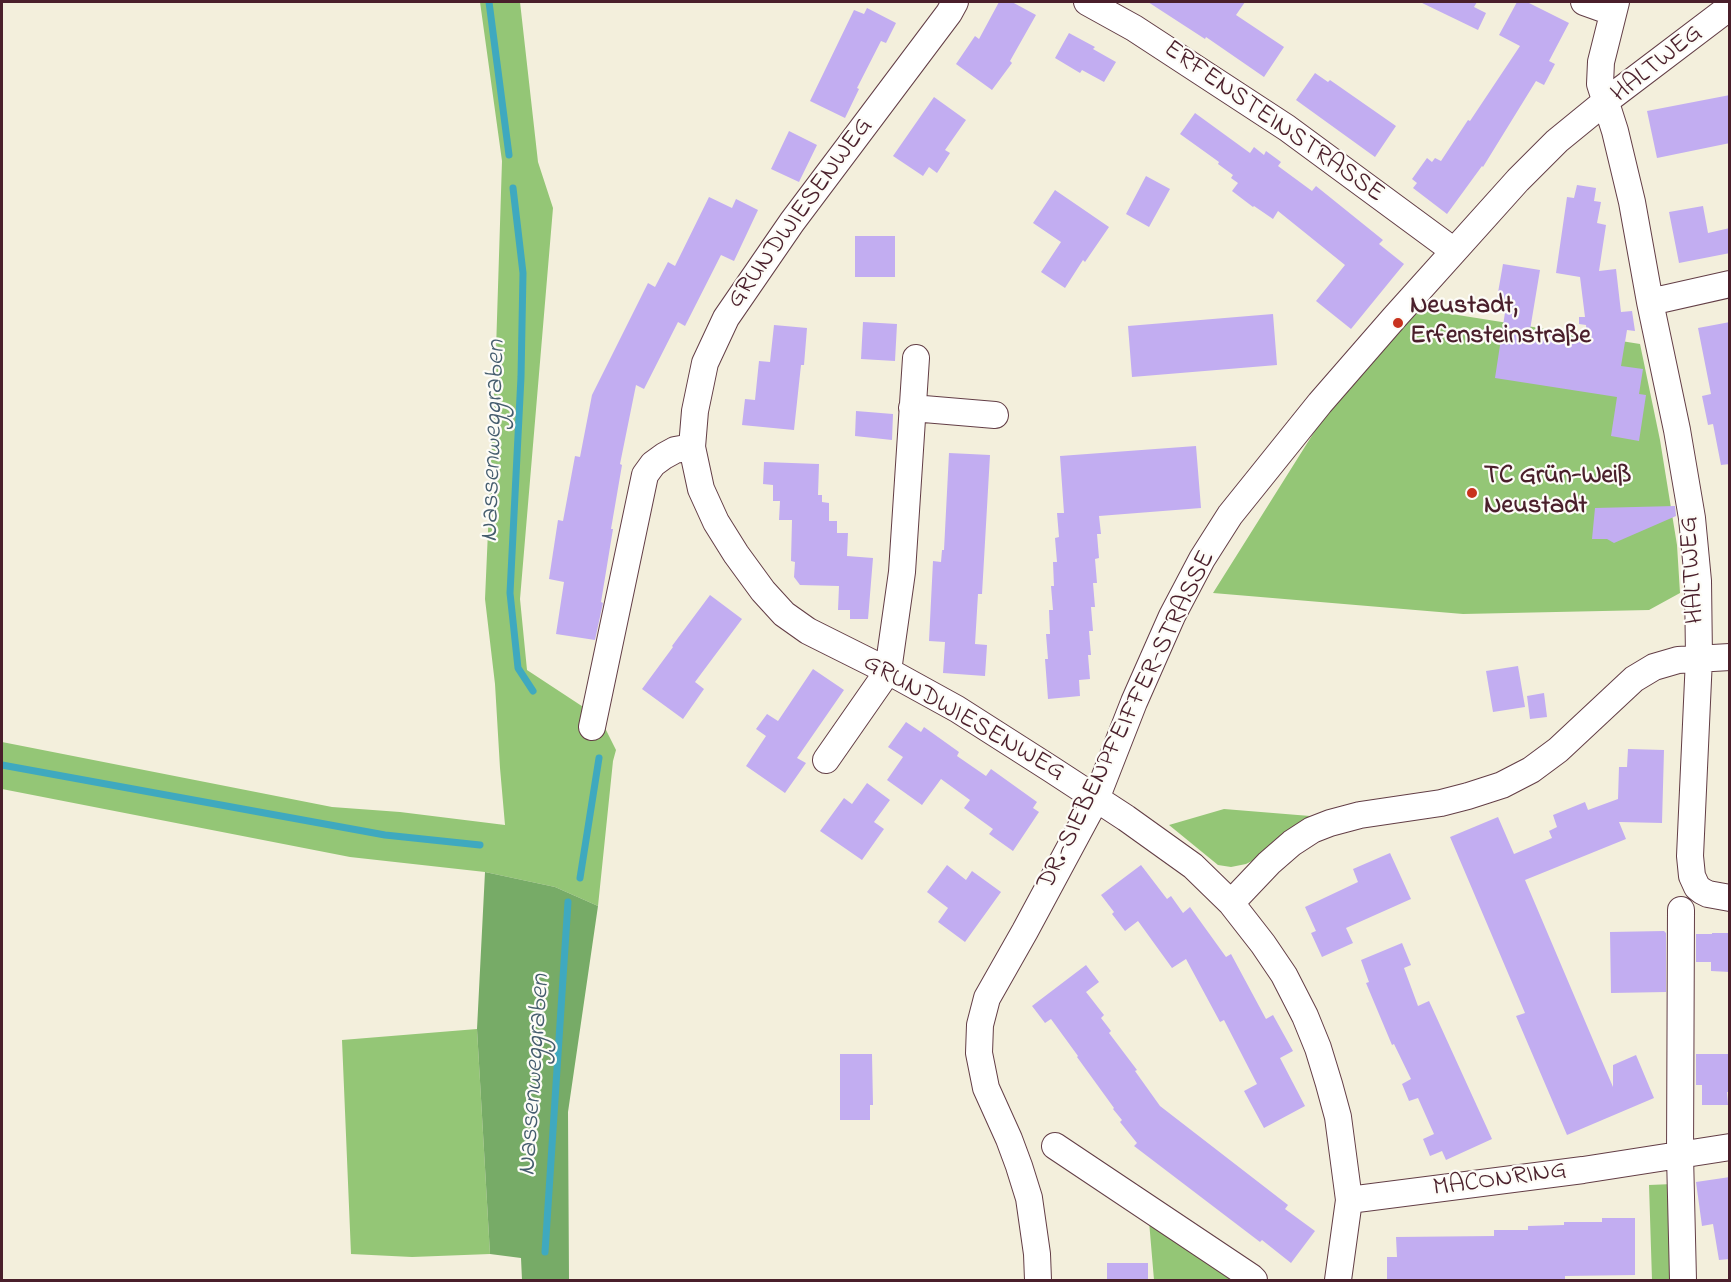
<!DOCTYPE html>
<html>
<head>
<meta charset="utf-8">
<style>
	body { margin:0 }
	#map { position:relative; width:1731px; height:1282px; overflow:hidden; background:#f3efdc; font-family:"Indie Flower",sans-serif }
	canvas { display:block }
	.frame { position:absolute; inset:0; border:3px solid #4a1f2b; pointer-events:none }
</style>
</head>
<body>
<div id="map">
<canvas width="1731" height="1282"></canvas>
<div class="frame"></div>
</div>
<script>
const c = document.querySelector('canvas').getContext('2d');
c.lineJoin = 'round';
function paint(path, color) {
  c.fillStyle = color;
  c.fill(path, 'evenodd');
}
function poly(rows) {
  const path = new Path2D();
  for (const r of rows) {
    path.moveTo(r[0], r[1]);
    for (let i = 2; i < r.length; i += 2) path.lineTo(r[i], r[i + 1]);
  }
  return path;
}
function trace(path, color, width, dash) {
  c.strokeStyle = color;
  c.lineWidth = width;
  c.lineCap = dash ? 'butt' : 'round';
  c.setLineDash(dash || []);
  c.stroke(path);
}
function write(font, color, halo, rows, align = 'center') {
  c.font = font + ' "Indie Flower",sans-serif';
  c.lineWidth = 4.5;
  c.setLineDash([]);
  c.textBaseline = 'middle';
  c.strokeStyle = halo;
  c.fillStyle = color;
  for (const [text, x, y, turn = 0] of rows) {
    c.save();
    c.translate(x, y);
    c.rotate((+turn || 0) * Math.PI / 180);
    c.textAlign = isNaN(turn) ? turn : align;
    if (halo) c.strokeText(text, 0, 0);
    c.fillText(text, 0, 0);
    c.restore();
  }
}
paint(poly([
	[480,2,520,2,538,162,553,208,520,599,527,670,600,718,616,750,613,761,598,906,555,887,485,872,350,857,2,789,2,742,332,807,400,812,505,825,500,768,495,684,485,599,496,350,502,161],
	[1420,309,1640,344,1660,440,1677,545,1680,593,1649,610,1463,614,1213,593,1323,418],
	[1224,809,1310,816,1262,856,1246,864,1231,867,1218,865,1169,825],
	[477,1029,490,1254,412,1257,351,1254,342,1040],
	[1673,1184,1676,1280,1652,1280,1649,1185],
	[1149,1221,1231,1280,1154,1280]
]), '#94c676');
paint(poly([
	[485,872,555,887,598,906,568,1112,569,1280,522,1280,521,1258,490,1254,477,1029]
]), '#77ab67');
trace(poly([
	[489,2,509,155],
	[513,188,523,273,521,377,510,593,518,668,533,691],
	[2,765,385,835,480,845],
	[580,878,599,758],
	[545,1252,568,902]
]), '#3fa9bf', 7);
paint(poly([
	[999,2,1012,2,1036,15,1010,61,1012,63,992,90,956,64,975,36,979,39],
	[1148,2,1245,2,1236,15,1284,47,1264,77,1206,37,1205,39],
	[1420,2,1477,2,1474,7,1486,13,1478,30],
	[1517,2,1527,2,1569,23,1549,61,1555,64,1544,85,1536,81,1483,167,1482,166,1447,214,1413,188,1417,183,1412,179,1427,158,1432,162,1435,158,1441,161,1468,120,1470,121,1520,46,1499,35],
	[867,8,896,23,886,43,881,41,857,88,859,89,845,118,810,101,854,10,864,14],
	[1069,33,1095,47,1093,49,1116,62,1104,82,1082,70,1080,73,1055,58],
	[1315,73,1328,82,1330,80,1396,126,1375,157,1296,100],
	[1730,95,1730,143,1657,158,1647,111],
	[934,97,966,120,945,150,950,153,937,173,929,167,923,176,893,156],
	[1195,113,1250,153,1254,147,1264,155,1266,151,1281,162,1278,166,1312,191,1316,186,1383,240,1379,244,1404,264,1351,329,1316,301,1345,265,1278,211,1273,219,1254,206,1253,207,1232,191,1238,183,1231,178,1233,175,1218,164,1219,162,1180,134],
	[789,131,817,145,799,182,771,169],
	[1146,176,1170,189,1149,227,1126,214],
	[1577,185,1596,188,1594,201,1601,202,1597,223,1606,225,1599,271,1616,269,1621,312,1632,311,1635,331,1627,330,1621,366,1643,369,1639,394,1646,395,1639,441,1611,436,1617,397,1495,378,1506,306,1496,304,1503,264,1540,270,1530,330,1587,339,1586,325,1579,324,1579,317,1585,317,1580,277,1556,273,1567,197,1574,198],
	[1055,190,1109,227,1085,262,1083,260,1065,288,1041,272,1061,242,1033,223],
	[709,197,732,208,736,199,758,210,734,261,721,255,685,326,678,322,644,389,636,385,620,464,622,465,611,529,613,529,601,602,603,603,595,640,556,634,564,582,549,579,558,520,563,521,575,456,580,457,592,395,648,283,655,287,668,262,675,266],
	[1703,206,1708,233,1730,228,1730,253,1679,263,1669,212],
	[855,236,895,236,895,277,855,277],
	[1273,314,1277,365,1132,377,1128,326],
	[863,322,897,324,895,361,861,359],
	[1730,322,1730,464,1721,465,1713,424,1708,425,1702,396,1711,394,1698,328],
	[774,325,807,328,804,365,801,365,794,430,742,425,745,399,755,400,759,361,770,362],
	[856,411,893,414,892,440,855,436],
	[1196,446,1201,508,1099,516,1101,534,1097,534,1099,558,1095,559,1097,583,1093,583,1095,607,1091,607,1093,631,1089,631,1091,655,1088,655,1090,679,1079,680,1080,696,1048,699,1045,659,1048,659,1046,634,1050,634,1049,610,1053,610,1051,586,1054,586,1053,562,1057,562,1055,538,1059,537,1057,513,1064,513,1060,456],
	[949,453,990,455,982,594,978,594,975,644,987,645,985,676,943,673,945,642,929,641,933,561,941,562,942,550,944,550],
	[764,462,819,464,818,495,822,495,822,502,829,503,829,521,837,521,837,533,848,533,847,556,873,558,868,619,850,619,850,610,838,610,839,586,800,585,794,577,795,562,791,561,792,520,779,520,780,501,773,501,773,485,763,484],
	[1675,506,1676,516,1614,543,1607,539,1592,539,1595,508],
	[710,595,742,619,695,682,704,689,683,719,642,689,673,647,672,646],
	[1518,666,1525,707,1493,712,1486,671],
	[813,669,844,690,797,758,806,763,785,793,746,766,766,736,756,729,767,714,778,721],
	[1544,693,1547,717,1530,719,1527,696],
	[906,722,921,732,924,727,959,752,957,756,986,776,991,769,1037,802,1033,808,1039,812,1013,851,989,834,993,829,964,808,970,800,941,779,922,805,887,780,903,757,888,747],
	[1628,749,1664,750,1662,823,1619,822,1626,839,1525,880,1613,1087,1613,1065,1636,1055,1654,1098,1567,1135,1516,1016,1525,1013,1450,837,1498,817,1514,854,1552,838,1549,831,1557,827,1553,815,1585,802,1588,810,1618,799,1619,767,1627,767],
	[867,783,890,800,874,822,884,829,862,860,820,831,844,798,852,804],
	[1390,853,1411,899,1346,928,1353,943,1322,957,1311,933,1316,931,1305,907,1358,882,1353,869],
	[947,865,966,880,972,871,1001,892,965,942,938,922,948,908,927,892],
	[1141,865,1167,899,1171,896,1183,913,1190,907,1226,957,1231,954,1266,1019,1273,1015,1293,1051,1280,1058,1305,1106,1264,1128,1244,1091,1257,1084,1224,1020,1220,1022,1186,959,1172,968,1138,921,1125,931,1112,914,1114,912,1101,895],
	[1664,931,1666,933,1666,992,1611,993,1610,932],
	[1712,933,1730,933,1730,972,1711,971,1711,962,1696,962,1696,934,1712,934],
	[1402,943,1411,965,1404,968,1418,1006,1429,1001,1492,1139,1446,1160,1442,1151,1430,1156,1423,1139,1434,1134,1418,1098,1409,1101,1402,1084,1411,1079,1394,1044,1392,1045,1366,983,1369,982,1361,960],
	[1086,965,1099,982,1086,992,1104,1015,1101,1018,1111,1031,1109,1033,1137,1070,1135,1071,1160,1106,1288,1205,1285,1209,1315,1231,1291,1263,1262,1240,1260,1242,1134,1146,1137,1143,1120,1122,1122,1120,1113,1109,1114,1108,1077,1057,1078,1056,1051,1019,1045,1023,1032,1006],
	[840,1054,872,1054,873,1105,870,1105,870,1120,840,1120],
	[1696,1054,1730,1054,1730,1092,1727,1092,1728,1105,1702,1105,1702,1085,1696,1085],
	[1730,1177,1730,1259,1719,1260,1713,1224,1702,1226,1696,1182],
	[1602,1218,1635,1218,1635,1275,1565,1276,1565,1280,1387,1281,1387,1257,1397,1257,1396,1237,1494,1236,1494,1230,1528,1230,1528,1226,1564,1225,1564,1222,1602,1222],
	[1107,1263,1148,1263,1148,1281,1107,1281]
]), '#c2adf1');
const minor = poly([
	[955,2,949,13,792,222,726,318,705,363,695,411,692,447,701,489,716,522,736,554,763,591,784,614,808,631,888,671,957,709,1051,769,1126,818,1193,866,1231,903,1263,944,1284,975,1305,1016,1318,1048,1329,1084,1338,1117,1349,1200,1338,1280],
	[1087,2,1134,28,1287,128,1454,251],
	[1584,2,1612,12],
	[1616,2,1601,62,1600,84,1615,131,1632,202,1650,302,1677,430,1692,518,1698,581,1699,658,1690,856,1692,876,1697,887,1702,891,1708,894,1730,898],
	[1650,302,1730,284],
	[912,408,995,415],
	[592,727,645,475,653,464,664,456,675,450,692,447],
	[826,760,888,671,902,572,916,358],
	[1231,903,1269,863,1292,843,1312,830,1330,823,1360,815,1441,803,1468,796,1502,785,1531,770,1558,750,1634,679,1654,667,1678,660,1730,657],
	[1681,910,1680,1155,1683,1280],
	[1055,1146,1251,1277,1254,1280],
	[1349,1200,1583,1170,1730,1147],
	[1038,1280,1037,1254,1029,1198,1019,1166,1009,1139,986,1088,979,1053,980,1025,987,998,1025,931,1096,799,1134,702,1172,616,1202,559,1230,515,1320,403,1394,318,1518,180,1557,141,1606,101,1730,7]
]);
trace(minor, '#633e46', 28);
trace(minor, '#fff', 26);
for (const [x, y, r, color] of [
	[1398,323,6,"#c8321e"],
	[1472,493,6,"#c8321e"]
]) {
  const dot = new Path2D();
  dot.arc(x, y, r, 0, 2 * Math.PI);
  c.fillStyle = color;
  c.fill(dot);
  trace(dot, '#fdfcf7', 2);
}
write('26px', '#4a1f2b', '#fdfcf7', [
	["HALTWEG",1658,65,-39],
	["ERFENSTEINSTRASSE",1273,123,35],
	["GRUNDWIESENWEG",801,214,-54],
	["HALTWEG",1694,570,-94],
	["GRUNDWIESENWEG",963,719,30],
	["DR.-SIEBENPFEIFFER-STRASSE",1128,721,-64],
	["MACONRING",1500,1181,-8]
]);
write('bold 26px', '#4a1f2b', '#fdfcf7', [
	["Neustadt,",1410,308],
	["Erfensteinstraße",1410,338],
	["TC Grün-Weiß",1484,478],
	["Neustadt",1484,508]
], 'left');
write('italic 27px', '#455d6e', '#fdfcf7', [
	["Nassenweggraben",495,441,-88],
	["Nassenweggraben",536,1075,-86]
]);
</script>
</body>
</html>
